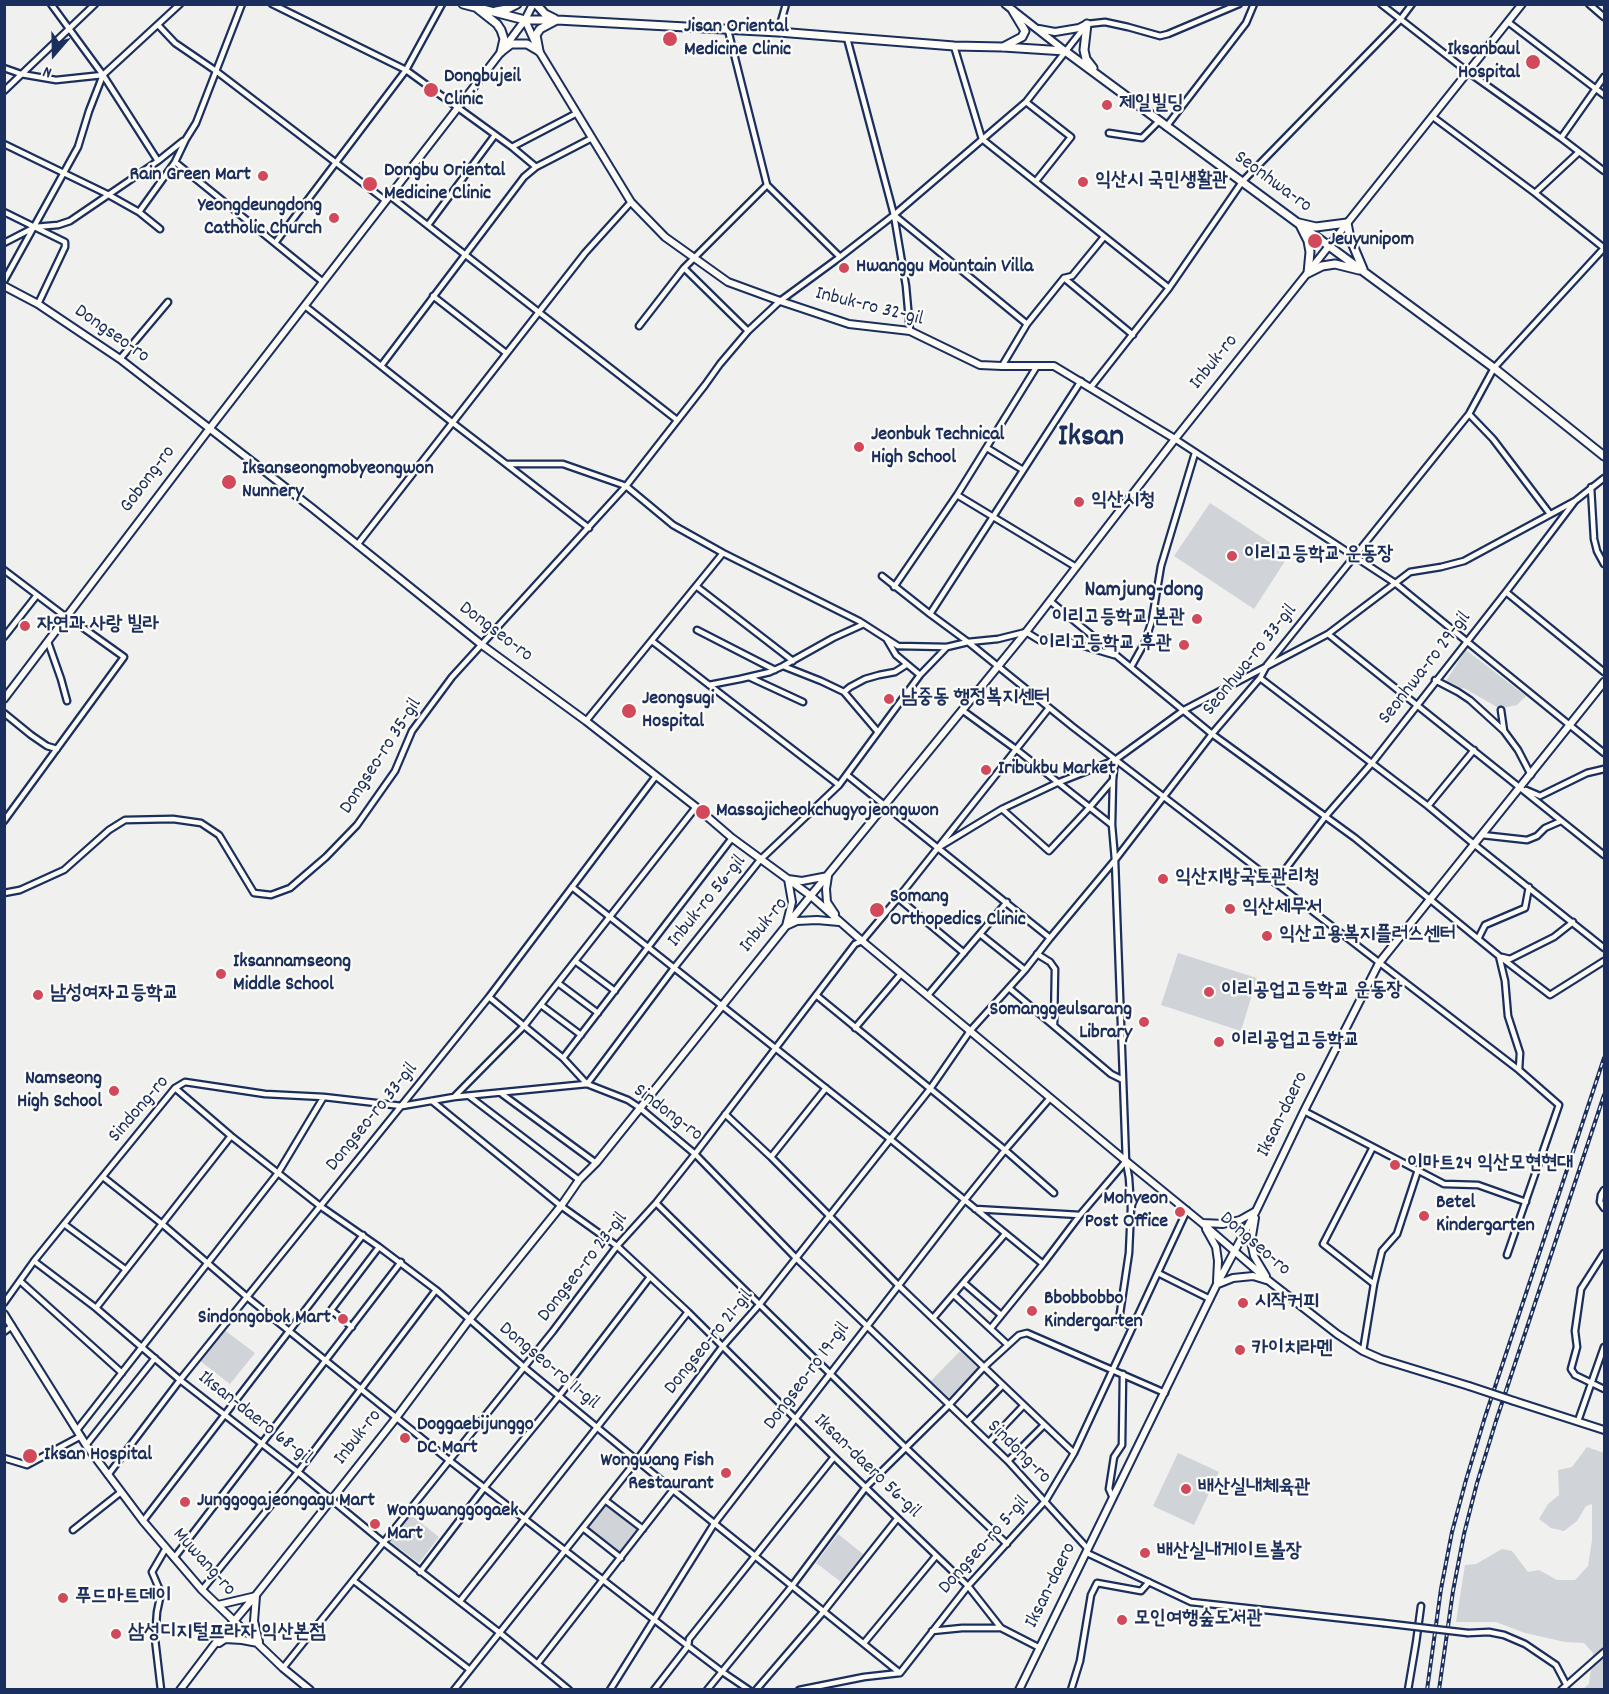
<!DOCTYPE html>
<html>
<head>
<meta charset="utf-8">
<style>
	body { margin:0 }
	#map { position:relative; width:1609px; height:1694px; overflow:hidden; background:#f0f0ee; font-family:Dekko,sans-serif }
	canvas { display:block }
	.frame { position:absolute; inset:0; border:6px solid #1b2f5e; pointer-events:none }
	.north { position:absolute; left:24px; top:24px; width:60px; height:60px; -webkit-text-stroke:4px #fdfcf7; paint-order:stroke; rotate:200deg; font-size:16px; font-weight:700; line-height:24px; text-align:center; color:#1b2f5e }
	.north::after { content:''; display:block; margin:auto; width:21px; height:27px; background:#1b2f5e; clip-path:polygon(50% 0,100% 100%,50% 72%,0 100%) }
</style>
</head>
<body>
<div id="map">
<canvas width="1609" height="1694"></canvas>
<div class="frame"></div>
<div class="north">N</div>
</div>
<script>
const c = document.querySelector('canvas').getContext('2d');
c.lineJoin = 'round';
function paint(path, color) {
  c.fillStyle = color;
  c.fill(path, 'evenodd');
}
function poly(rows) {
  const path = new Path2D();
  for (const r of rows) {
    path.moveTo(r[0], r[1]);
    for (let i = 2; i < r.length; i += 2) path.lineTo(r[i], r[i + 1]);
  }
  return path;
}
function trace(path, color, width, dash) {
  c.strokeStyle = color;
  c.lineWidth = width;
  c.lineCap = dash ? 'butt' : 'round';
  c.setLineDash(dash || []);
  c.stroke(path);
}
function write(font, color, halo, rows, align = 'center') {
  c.font = font + ' Dekko,"Poor Story",sans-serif';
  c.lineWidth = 4.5;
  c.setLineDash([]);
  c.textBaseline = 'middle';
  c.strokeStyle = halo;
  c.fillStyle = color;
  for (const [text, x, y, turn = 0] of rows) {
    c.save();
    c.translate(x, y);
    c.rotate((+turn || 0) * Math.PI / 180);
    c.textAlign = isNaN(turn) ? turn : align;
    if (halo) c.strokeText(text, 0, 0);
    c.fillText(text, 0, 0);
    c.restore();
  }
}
paint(poly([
	[1210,503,1289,555,1254,609,1174,556],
	[1466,650,1526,696,1517,705,1502,708,1497,707,1464,688,1454,689,1446,681],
	[1178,953,1257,978,1241,1031,1161,1005],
	[223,1329,255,1353,230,1384,199,1360],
	[960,1351,981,1371,949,1398,931,1381],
	[1587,1447,1604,1453,1604,1689,1583,1689,1589,1684,1593,1653,1584,1643,1565,1642,1525,1633,1496,1622,1456,1622,1465,1565,1476,1564,1502,1549,1512,1551,1528,1572,1539,1570,1557,1580,1575,1580,1588,1566,1592,1540,1592,1504,1586,1506,1577,1521,1564,1531,1551,1528,1539,1519,1548,1504,1559,1495,1558,1470,1572,1467],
	[1178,1453,1219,1472,1194,1525,1153,1506],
	[605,1502,640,1530,620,1555,585,1528],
	[410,1514,439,1537,419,1563,389,1541],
	[838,1534,863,1554,841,1582,816,1563]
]), '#d0d3d8');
const minor = poly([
	[51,4,103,75,158,161],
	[272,4,406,70,512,147,536,167],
	[1381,4,1468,72,1561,138,1604,171],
	[1589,4,1604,17],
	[1508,22,1604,95],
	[159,26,175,43,216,71,386,201],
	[728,30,767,185,840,257],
	[778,32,786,4],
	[847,38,894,215,1027,324],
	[954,46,982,139,1169,288],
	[4,68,21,74,56,80,103,75,180,4],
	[4,91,95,4],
	[1026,102,1071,137,1036,181],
	[1433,117,1535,193,1604,248],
	[1166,127,1246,23,1254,4],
	[1109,133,1142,138,1159,121],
	[1561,138,1604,77],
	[4,144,107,194,139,212,175,162,186,139,196,123,242,4],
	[512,147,577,113],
	[175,162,323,282],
	[1535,193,1579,152],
	[390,196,677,420],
	[4,212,65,242,65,247,38,304],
	[139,212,160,229],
	[894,215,906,286,910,331],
	[428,225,495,135],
	[4,243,35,227,58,225,70,221,158,161,183,141],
	[275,243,406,70,442,4],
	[684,268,748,331],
	[1064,278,1133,335],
	[4,281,78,147,89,111,103,75],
	[433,296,506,353],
	[305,306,453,423,589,528],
	[639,326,684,268,767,185],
	[120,359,168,302],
	[381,366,524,177,536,167,592,138],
	[1002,366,1027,324,1064,278,1072,276,1104,237],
	[1091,387,1169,288,1242,182,1400,20,1412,4],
	[1469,414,1493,439,1550,514],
	[1175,439,1395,583,1604,753],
	[987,448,1023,470],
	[507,464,563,464,626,486,673,525,723,553,859,621,898,646,947,647,968,642,998,639,1026,632,1039,640,1057,638,1114,655],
	[1591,487,1594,539,1597,551,1604,564],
	[957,495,1076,567],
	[357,545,585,253,631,202],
	[4,570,66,617,82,627,124,657,4,821],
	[882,576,930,614,968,642,1073,727,1519,1070,1559,1105,1507,1255],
	[696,586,793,661],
	[894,587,957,495,1037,366],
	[1506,592,1604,672],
	[1050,601,1212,734,1355,838,1499,956,1550,995,1604,961],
	[930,614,1081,381],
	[697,630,775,670],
	[1328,634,1604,855],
	[4,637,37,595],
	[886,638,896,655,920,675],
	[652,641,839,785],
	[48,642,61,679,67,701],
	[783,666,821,681,844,692,878,732],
	[1131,667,1145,642,1152,620,1161,566,1195,453],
	[749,677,803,702],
	[1260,678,1428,806,1475,845,1604,948],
	[1435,680,1458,692,1470,700,1504,731],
	[709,685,740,679,770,672,783,666,833,638,864,624],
	[844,692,850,687,865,679,879,675,895,672,906,665],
	[962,710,1017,750,1112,825],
	[1501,710,1504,731,1518,750,1531,775],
	[4,713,31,735,47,746,57,749],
	[586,721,723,553],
	[1115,760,1113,780,1112,825,1115,860,1126,1161,1129,1178,1131,1208,1129,1253,1119,1320,1132,1327],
	[847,775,1050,938],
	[1526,790,1540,796,1587,773,1604,769],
	[1428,806,1474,750],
	[1002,809,1049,851,1089,808,1112,781],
	[1482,835,1527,840,1537,836,1545,828,1561,821],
	[941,846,1002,809,1057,783,1115,760,1184,710,1328,634,1410,572,1441,567,1464,561,1575,501],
	[1275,883,1325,817,1372,763,1506,592,1575,501,1604,478],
	[572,887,890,1139,1043,1264],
	[4,893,20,890,64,870,109,830,125,820,173,819,201,823,219,835,254,893,271,895,290,888,326,857,357,825,395,771,412,731,452,677,626,486,705,385,720,364,748,331,780,301,840,257,894,215,1026,102,1087,24,1105,22,1128,27,1160,36,1168,34,1239,4],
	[898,898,964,953],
	[980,934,1025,970],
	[1478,939,1485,925,1525,908,1529,887],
	[1037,954,1050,962,1055,969,1054,1026],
	[1499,956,1505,981,1508,1016,1520,1053,1519,1070],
	[1502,957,1510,959,1554,937,1573,922],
	[575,961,615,991],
	[558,983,598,1013],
	[1009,988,1111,1074,1123,1080],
	[816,995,1005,1150,1054,1193],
	[928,995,1007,902],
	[489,997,563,1058,587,1084,674,968,760,860,839,785,920,675,947,647],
	[541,1005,581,1035],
	[855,1028,901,974],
	[563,1058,732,838],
	[175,1088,231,1136,320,1206,379,1247,436,1290,525,1368,673,1490,900,1673],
	[502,1094,596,1163],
	[469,1096,579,1180],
	[454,1097,524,1026,696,807],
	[432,1101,561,1206,617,1246,688,1312,834,1457,968,1586,1001,1628,1040,1648],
	[1304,1111,1444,1184,1478,1185,1526,1202],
	[725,1114,771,1157,898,1285,1074,1453],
	[1373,1147,1323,1244,1374,1284],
	[771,1157,826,1088],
	[103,1177,161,1223,247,1297,450,1461,688,1646,721,1671,749,1690],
	[1604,1190,1601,1195,1600,1202,1604,1208],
	[656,1203,905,1447,1007,1544],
	[975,1209,1080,1215],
	[64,1224,125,1269],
	[1604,1253,1581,1289,1575,1331,1577,1347,1571,1369,1575,1375,1604,1389],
	[34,1261,96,1308,180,1380,298,1472,384,1543,500,1633,569,1690],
	[1158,1273,1210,1299],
	[20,1281,122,1373],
	[964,1283,1001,1315],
	[954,1295,1008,1345],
	[4,1303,34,1261,64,1224,175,1088,185,1082,265,1094,324,1097,402,1106,454,1097,587,1084,628,1100,640,1108,695,1154,796,1258,1008,1461,1088,1549],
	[96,1308,231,1136],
	[934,1317,1005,1234],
	[352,1327,331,1310,379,1247],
	[991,1328,1043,1264,1080,1215,1126,1161],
	[4,1332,12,1326],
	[1363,1351,1374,1284,1382,1251,1397,1234,1418,1170],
	[1578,1421,1604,1347],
	[967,1422,1002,1386],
	[77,1430,278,1173,323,1098],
	[989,1442,1023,1406],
	[86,1445,155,1358],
	[4,1458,27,1465,81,1436],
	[1008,1461,1044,1425],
	[108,1475,180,1380,489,997,656,776],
	[1113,1498,1109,1489,1114,1457,1122,1445,1123,1374],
	[605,1500,643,1529],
	[143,1521,363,1235],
	[583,1528,621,1558],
	[73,1530,121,1492],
	[1087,1553,1191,1602,1383,1623],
	[174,1558,401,1262],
	[420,1572,484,1488,559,1396,650,1277],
	[354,1581,470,1670],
	[202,1590,298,1472,436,1290],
	[460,1601,688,1312],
	[932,1631,962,1628,1001,1628],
	[1468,1633,1489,1632,1504,1635,1525,1644,1556,1665,1566,1684],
	[864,1643,936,1556],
	[538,1663,673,1490],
	[283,1668,553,1331,617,1246,656,1203,695,1154,855,944,862,941,898,898,1049,708],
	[161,1690,155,1639,157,1612,161,1593,152,1572,166,1548],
	[454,1690,637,1460,722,1347,759,1305,930,1089,970,1031,1025,970,1050,938,1115,860,1212,734,1260,678,1267,665,1469,414,1494,368,1604,248],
	[610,1690,714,1524,964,1201,1005,1150,1050,1098],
	[654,1690,688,1646,689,1639,834,1457],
	[707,1690,792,1586,866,1487,949,1405,984,1367,1019,1335,1027,1333,1165,1393],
	[756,1690,824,1611,897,1519],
	[799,1690,864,1677,900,1673,968,1586,1046,1500,1074,1453,1187,1210],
	[1071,1690,1080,1661,1091,1595,1097,1583,1141,1591,1149,1582],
	[1408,1690,1416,1643,1421,1606],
	[1561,1690,1604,1652]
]);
const tertiary = poly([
	[1005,4,1065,51],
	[525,20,539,51,631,202,665,237,728,282,780,301,849,324,910,331,980,365,1002,366,1054,366,1175,439],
	[1039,29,1055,32,1079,28,1087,24],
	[4,286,38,304,120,359,312,508,482,645,586,721,696,807,732,838,811,896,862,941,1126,1161,1202,1223,1269,1281,1337,1334,1363,1351,1381,1359,1469,1386],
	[4,699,210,428,501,52,525,20,533,4],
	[828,876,802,881,788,879,792,902,786,926,797,921,817,920,839,922],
	[828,876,826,889,827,902,835,914],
	[1255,1218,1251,1242,1254,1256,1266,1276],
	[1203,1223,1223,1224,1240,1220,1256,1211],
	[1206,1229,1216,1247,1218,1261,1217,1282],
	[1218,1284,1233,1278,1253,1276,1266,1280],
	[4,1314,86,1445,143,1521,202,1590,283,1668,310,1690],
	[1514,1401,1604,1430],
	[256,1596,254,1621,259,1642],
	[218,1605,256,1596],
	[219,1643,225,1639,242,1640,258,1643],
	[180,1690,214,1645,256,1595,396,1418,469,1320,561,1206,579,1180,596,1163,786,926,1026,632,1175,439,1522,4],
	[1019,1690,1217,1284,1256,1211,1304,1111,1379,963,1604,682]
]);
const secondary = poly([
	[463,4,525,20,557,20,778,32,954,46,1003,47,1065,51,1494,368,1604,456],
	[536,4,545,14,555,19],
	[478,9,497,24,501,30,504,39,501,52],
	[496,11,507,9,517,4],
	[1087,24,1084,50,1086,59,1093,68],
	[1003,47,1022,37,1025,31,1013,11],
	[502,51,511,44,527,44,539,51],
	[539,51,536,35,540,29,555,21],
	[1308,273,1310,252,1308,241,1299,223,1316,227,1347,223,1350,238,1363,269],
	[1308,273,1322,266,1335,264,1359,270]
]);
trace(minor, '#1b2f5e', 9);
trace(tertiary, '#1b2f5e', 10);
trace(secondary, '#1b2f5e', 11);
trace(minor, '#fdfcf7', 4.5);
trace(tertiary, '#fdfcf7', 6);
trace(secondary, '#fdfcf7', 7);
const rail = poly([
	[1427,1690,1441,1589,1452,1532,1466,1480,1485,1417,1604,1058],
	[1439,1690,1453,1591,1464,1534,1477,1483,1496,1421,1604,1095]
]);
trace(rail, '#1b2f5e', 4);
trace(rail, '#fdfcf7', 1.5, [4.5]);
const minorBridge = poly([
	[1383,1623,1468,1633]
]);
const tertiaryBridge = poly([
	[1469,1386,1514,1401]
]);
trace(minorBridge, '#1b2f5e', 9, []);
trace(tertiaryBridge, '#1b2f5e', 10, []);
trace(minorBridge, '#fdfcf7', 4.5);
trace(tertiaryBridge, '#fdfcf7', 6);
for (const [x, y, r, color] of [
	[670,39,8,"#d1495b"],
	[1533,62,8,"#d1495b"],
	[431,90,8,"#d1495b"],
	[1107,105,6,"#d1495b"],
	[263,176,6,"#d1495b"],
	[1083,182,6,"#d1495b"],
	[370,184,8,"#d1495b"],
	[334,218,6,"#d1495b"],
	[1315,241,8,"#d1495b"],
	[844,268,6,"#d1495b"],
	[859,447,6,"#d1495b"],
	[229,482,8,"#d1495b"],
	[1079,502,6,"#d1495b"],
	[1232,556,6,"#d1495b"],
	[1197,619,6,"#d1495b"],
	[25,626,6,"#d1495b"],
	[1184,645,6,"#d1495b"],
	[889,699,6,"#d1495b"],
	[629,711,8,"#d1495b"],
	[986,770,6,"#d1495b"],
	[703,812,8,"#d1495b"],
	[1163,879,6,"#d1495b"],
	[1230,909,6,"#d1495b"],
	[877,910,8,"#d1495b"],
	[1267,936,6,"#d1495b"],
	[221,974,6,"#d1495b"],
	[1209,992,6,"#d1495b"],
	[38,995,6,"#d1495b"],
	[1144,1022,6,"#d1495b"],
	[1219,1042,6,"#d1495b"],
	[114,1091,6,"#d1495b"],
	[1395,1165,6,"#d1495b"],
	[1180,1212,6,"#d1495b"],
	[1424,1216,6,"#d1495b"],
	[1243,1303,6,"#d1495b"],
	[1032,1311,6,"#d1495b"],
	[343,1319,6,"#d1495b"],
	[1240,1350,6,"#d1495b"],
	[405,1438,6,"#d1495b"],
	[30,1456,8,"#d1495b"],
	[726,1473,6,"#d1495b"],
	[1186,1489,6,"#d1495b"],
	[185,1502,6,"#d1495b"],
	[375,1524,6,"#d1495b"],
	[1145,1553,6,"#d1495b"],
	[63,1598,6,"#d1495b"],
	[1122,1620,6,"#d1495b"],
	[116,1634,6,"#d1495b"]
]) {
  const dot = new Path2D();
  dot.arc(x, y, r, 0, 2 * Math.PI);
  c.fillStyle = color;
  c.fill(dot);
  trace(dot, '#fdfcf7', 2);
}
write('bold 20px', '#1b2f5e', '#fdfcf7', [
	["Jisan Oriental",684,28],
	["Medicine Clinic",684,51],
	["Iksanbaul",1520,51,"right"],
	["Hospital",1520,74,"right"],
	["Dongbujeil",444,78],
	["Clinic",444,101],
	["제일빌딩",1119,105],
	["Dongbu Oriental",384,172],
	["Medicine Clinic",384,195],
	["Rain Green Mart",251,176,"right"],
	["익산시 국민생활관",1095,182],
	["Yeongdeungdong",322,207,"right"],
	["Catholic Church",322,230,"right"],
	["Jeuyunipom",1328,241],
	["Hwanggu Mountain Villa",856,268],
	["Jeonbuk Technical",871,436],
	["High School",871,459],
	["Iksanseongmobyeongwon",242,470],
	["Nunnery",242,493],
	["익산시청",1091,502],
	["이리고등학교 운동장",1244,556],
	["이리고등학교 본관",1185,619,"right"],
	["자연과 사랑 빌라",37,626],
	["이리고등학교 후관",1172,645,"right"],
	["남중동 행정복지센터",901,699],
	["Jeongsugi",642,700],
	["Hospital",642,723],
	["Iribukbu Market",998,770],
	["Massajicheokchugyojeongwon",716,812],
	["익산지방국토관리청",1175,879],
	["Somang",890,898],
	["Orthopedics Clinic",890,921],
	["익산세무서",1242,909],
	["익산고용복지플러스센터",1279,936],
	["Iksannamseong",233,963],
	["Middle School",233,986],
	["이리공업고등학교 운동장",1221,992],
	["남성여자고등학교",50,995],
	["Somanggeulsarang",1132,1011,"right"],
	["Library",1132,1034,"right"],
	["이리공업고등학교",1231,1042],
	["Namseong",102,1080,"right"],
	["High School",102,1103,"right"],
	["이마트24 익산모현현대",1407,1165],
	["Mohyeon",1168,1200,"right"],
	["Post Office",1168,1223,"right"],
	["Betel",1436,1204],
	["Kindergarten",1436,1227],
	["Bbobbobbo",1044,1300],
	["Kindergarten",1044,1323],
	["시작커피",1255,1303],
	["Sindongobok Mart",331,1319,"right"],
	["카이치라멘",1252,1350],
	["Doggaebijunggo",417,1426],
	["DC Mart",417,1449],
	["Iksan Hospital",44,1456],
	["Wongwang Fish",714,1462,"right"],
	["Restaurant",714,1485,"right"],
	["배산실내체육관",1198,1489],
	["Junggogajeongagu Mart",197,1502],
	["Wongwanggogaek",387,1512],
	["Mart",387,1535],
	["배산실내게이트볼장",1157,1553],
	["푸드마트데이",75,1598],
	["모인여행숲도서관",1134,1620],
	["삼성디지털프라자 익산본점",128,1634]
], 'left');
write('20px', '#1b2f5e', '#fdfcf7', [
	["Seonhwa-ro",1272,183,36],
	["Inbuk-ro 32-gil",869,308,14],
	["Dongseo-ro",111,335,35],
	["Inbuk-ro",1215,363,-51],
	["Gobong-ro",149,480,-53],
	["Dongseo-ro",495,633,37],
	["Seonhwa-ro 33-gil",1251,661,-51],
	["Seonhwa-ro 29-gil",1426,669,-52],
	["Dongseo-ro 35-gil",382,757,-57],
	["Inbuk-ro 56-gil",708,902,-51],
	["Inbuk-ro",765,926,-51],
	["Sindong-ro",140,1110,-49],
	["Sindong-ro",667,1114,37],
	["Iksan-daero",1284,1115,-64],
	["Dongseo-ro 33-gil",373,1118,-51],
	["Dongseo-ro",1254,1245,41],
	["Dongseo-ro 23-gil",584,1268,-52],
	["Dongseo-ro 21-gil",710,1343,-51],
	["Dongseo-ro 11-gil",548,1367,40],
	["Dongseo-ro 19-gil",808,1377,-53],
	["Iksan-daero 68-gil",254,1419,38],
	["Inbuk-ro",359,1438,-52],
	["Sindong-ro",1018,1453,45],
	["Iksan-daero 56-gil",866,1467,44],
	["Dongseo-ro 5-gil",985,1546,-48],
	["Muwang-ro",203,1563,48],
	["Iksan-daero",1052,1586,-64]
]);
write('bold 22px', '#1b2f5e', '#fdfcf7', [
	["Namjung-dong",1144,592]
]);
write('bold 32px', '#1b2f5e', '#fdfcf7', [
	["Iksan",1091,440]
]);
</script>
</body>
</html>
